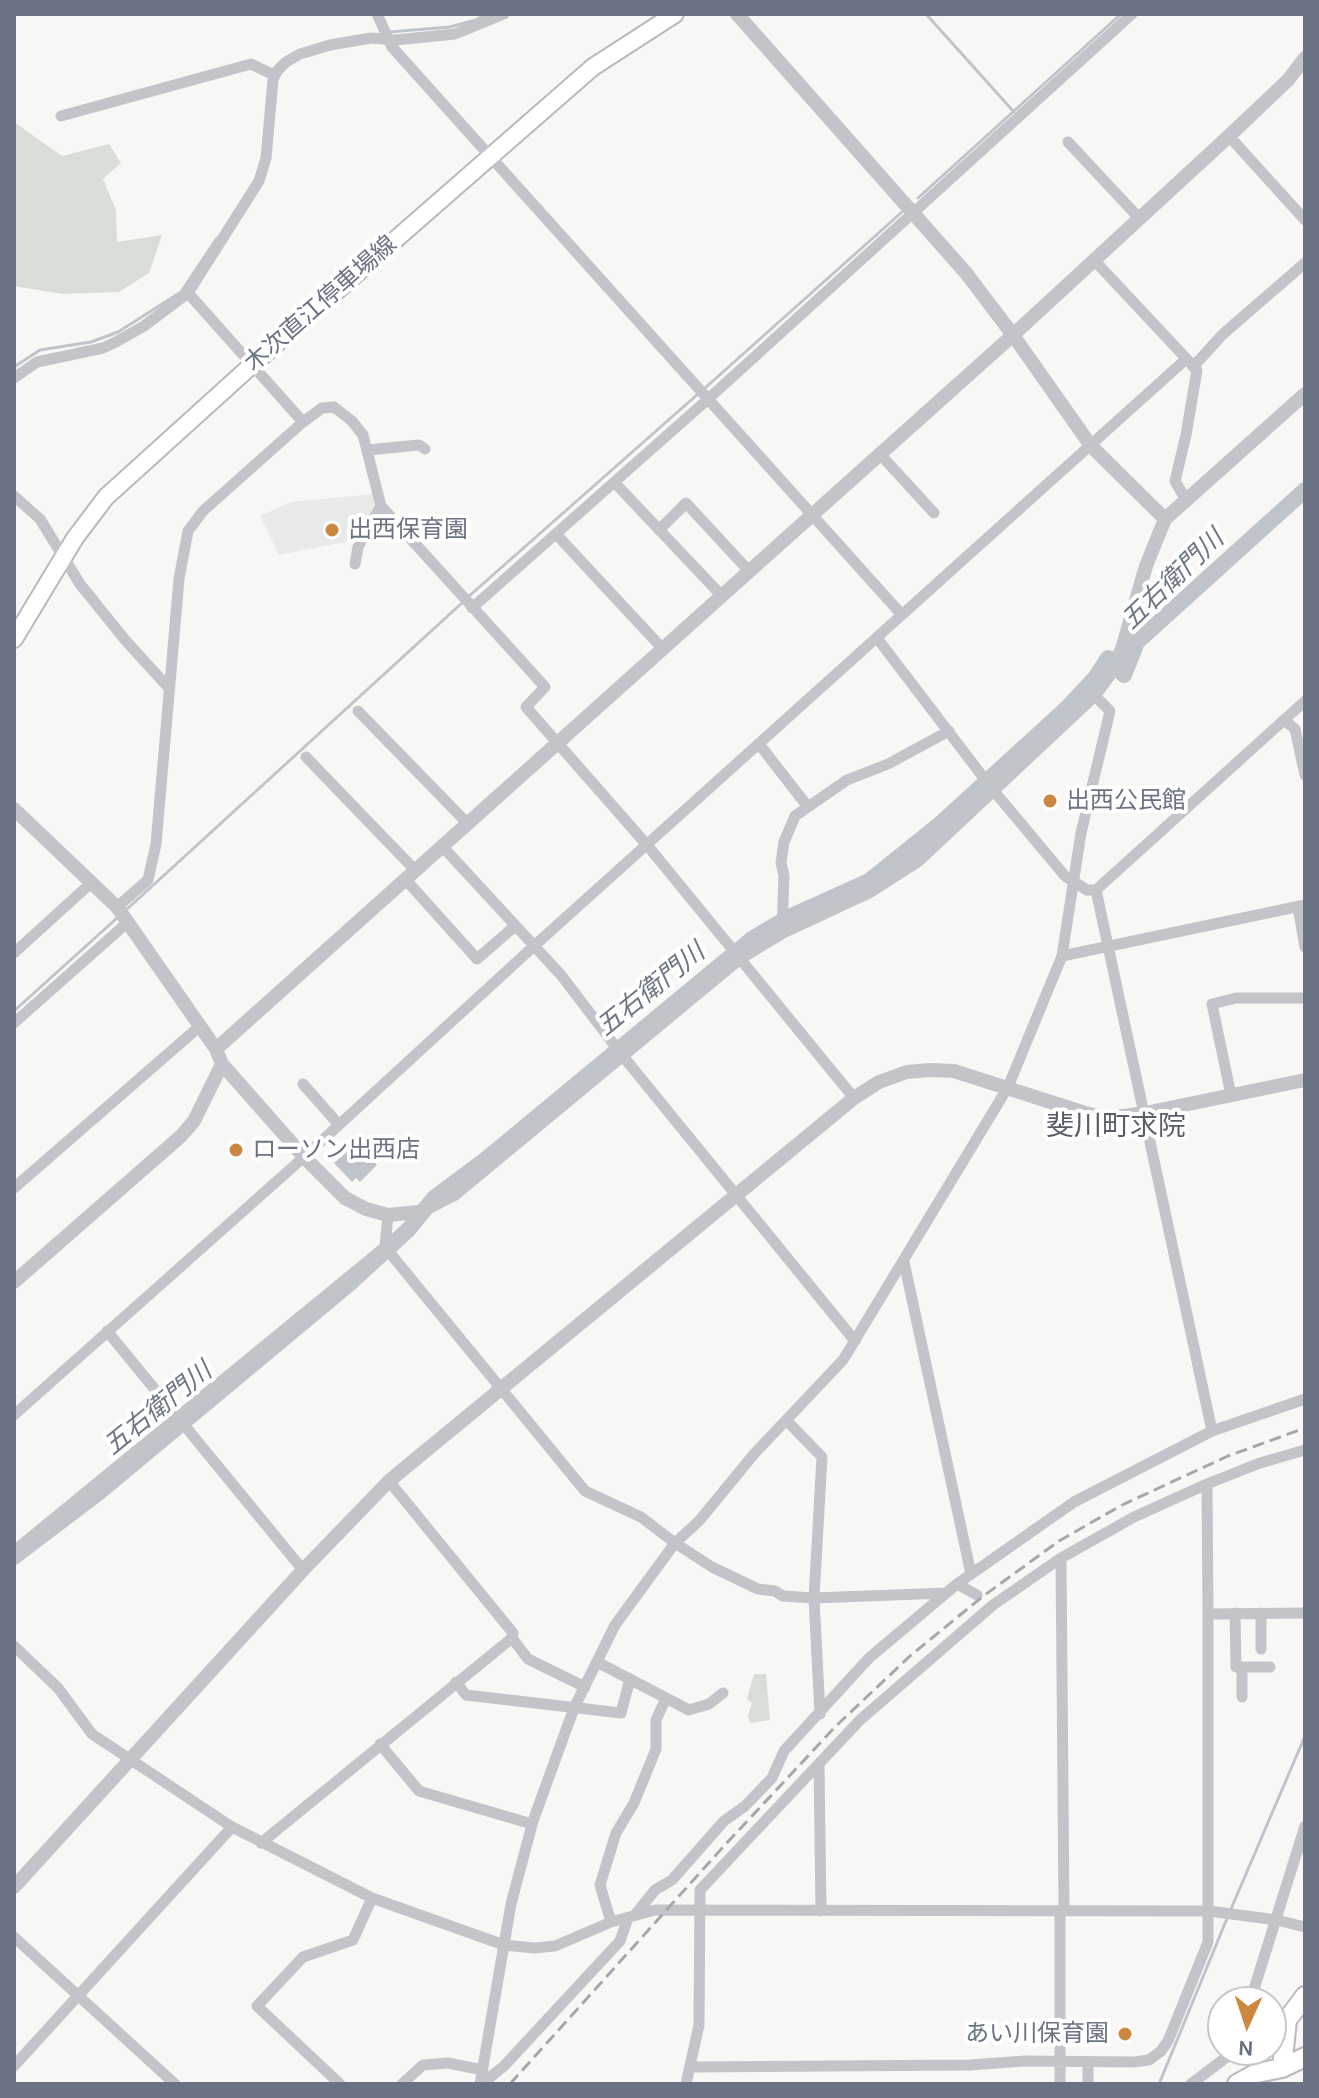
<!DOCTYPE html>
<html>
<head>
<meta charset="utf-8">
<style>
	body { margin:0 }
	#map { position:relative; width:1319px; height:2098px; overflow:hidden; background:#f7f8f6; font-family:Karla,sans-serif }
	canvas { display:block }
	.frame { position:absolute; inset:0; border:16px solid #6b7283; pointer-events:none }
	.north { position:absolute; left:1207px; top:1986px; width:80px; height:80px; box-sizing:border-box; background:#fff; border:2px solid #c4c7cd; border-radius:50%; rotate:183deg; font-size:22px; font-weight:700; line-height:32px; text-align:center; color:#6b7283 }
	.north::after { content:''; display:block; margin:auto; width:28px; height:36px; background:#cc8841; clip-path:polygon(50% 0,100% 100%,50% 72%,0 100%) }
</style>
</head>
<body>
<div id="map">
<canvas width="1319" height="2098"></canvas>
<div class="frame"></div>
<div class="north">N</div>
</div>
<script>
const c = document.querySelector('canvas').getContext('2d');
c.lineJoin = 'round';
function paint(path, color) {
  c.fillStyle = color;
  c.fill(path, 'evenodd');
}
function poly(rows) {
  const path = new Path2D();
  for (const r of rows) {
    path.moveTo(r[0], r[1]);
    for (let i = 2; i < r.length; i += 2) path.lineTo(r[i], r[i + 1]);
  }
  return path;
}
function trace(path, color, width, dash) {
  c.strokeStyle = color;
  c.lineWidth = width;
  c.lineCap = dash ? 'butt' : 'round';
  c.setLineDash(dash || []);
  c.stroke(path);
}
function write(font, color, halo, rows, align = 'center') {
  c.font = font + ' Karla,"Noto Sans JP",sans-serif';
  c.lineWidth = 8;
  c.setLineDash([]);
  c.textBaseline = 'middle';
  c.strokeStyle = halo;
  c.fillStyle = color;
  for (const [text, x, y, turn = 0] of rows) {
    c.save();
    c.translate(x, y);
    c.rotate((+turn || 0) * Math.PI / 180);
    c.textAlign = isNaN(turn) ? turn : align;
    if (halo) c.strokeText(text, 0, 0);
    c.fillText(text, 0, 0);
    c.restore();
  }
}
paint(poly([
	[374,494,377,503,360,539,279,555,260,516,291,502]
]), '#e8e9e9');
paint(poly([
	[14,122,62,156,109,144,121,163,103,179,116,210,117,242,162,235,149,273,119,292,62,294,14,286],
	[754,1674,766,1674,770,1720,750,1723,748,1715,752,1703,747,1699]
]), '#d8ded7');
paint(poly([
	[357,1143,377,1165,360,1182,356,1178,352,1182,334,1163]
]), '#bfc4ca');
trace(poly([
	[926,14,1014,112],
	[389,32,450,27,476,20,486,14],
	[918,198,1121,14],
	[14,367,40,350,91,342,118,332,181,292,217,238],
	[705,388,902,212],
	[468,597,699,393],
	[126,910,463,602],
	[14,1011,117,918],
	[1231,1909,1305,1736],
	[1159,2084,1228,1916]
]), '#bfc4ca', 3);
trace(poly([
	[14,1557,97,1494,349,1284,409,1229,434,1198,485,1160,752,939,789,917,869,881,940,824,1067,708,1095,678,1108,658,1124,675,1137,642,1305,490]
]), '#bfc4ca', 16);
const secondary = poly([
	[14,639,75,538,106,497,253,364,593,67,675,14]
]);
const trunk = poly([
	[1282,2068,1287,2020,1305,1996],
	[1237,2084,1257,2073,1282,2068,1305,2057]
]);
trace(secondary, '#b7b9bf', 20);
trace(trunk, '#b7b9bd', 22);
trace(poly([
	[377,14,392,47,902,615],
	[61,116,251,64,274,75],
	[1229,136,1305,220],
	[1068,142,1139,218],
	[1093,259,1197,370,1186,435,1175,481,1186,500],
	[188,293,303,422],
	[1193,367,1223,334,1305,263],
	[14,378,37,362,103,348,116,342,144,326,188,293,259,181,266,158,273,80,277,71,286,62,300,54,330,45,371,38,395,40,455,34,504,14],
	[367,450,419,445,425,449],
	[879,453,934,513],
	[615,483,721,595],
	[14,496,40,519,80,584,126,641,169,688],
	[659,530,686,503,748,570],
	[556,534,662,648],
	[355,564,358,547,381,506],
	[472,608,707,400,1132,14],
	[877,638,993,790,1065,876,1087,890,1096,890],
	[358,711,468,824],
	[1284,720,1295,729,1305,775],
	[759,744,808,807],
	[306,757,416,871],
	[443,847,561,975,622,1055,855,1341],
	[406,880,477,959,515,926],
	[117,907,148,880,156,844,179,579,188,531,203,511,303,422,322,408,334,407,352,421,363,435,381,506,545,687,526,707,647,845,854,1098],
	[1298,907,1305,947],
	[782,932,784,876,781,863,784,842,795,816,847,780,888,764,949,731],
	[14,953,91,883],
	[1062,956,1305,905],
	[14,1023,128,922],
	[303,1084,339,1125],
	[1231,1095,1212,1004,1236,998,1305,998],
	[14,1188,200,1026],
	[385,1247,585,1491,641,1517,675,1543,712,1567,758,1589,775,1591,783,1596,814,1598,946,1593],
	[904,1262,971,1574],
	[107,1331,303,1570],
	[14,1415,304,1157,534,946,1185,360],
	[786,1420,822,1457,814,1598,820,1714],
	[1212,1431,1096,890,1305,701],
	[389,1481,513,1633,512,1638],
	[1207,1484,1208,1614,1305,1613],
	[14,1551,385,1247,388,1215],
	[1061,1558,1064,1910],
	[957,1584,977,1595],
	[1235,1613,1236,1667,1270,1667],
	[14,1646,58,1688,92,1734,232,1827,372,1898,504,1945,534,1948,555,1946,611,1922,655,1910,1209,1911,1277,1920,1305,1927],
	[1261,1649,1261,1613],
	[597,1662,689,1710,709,1704,723,1693],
	[456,1682,466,1695,621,1713,630,1679],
	[1242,1697,1242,1667],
	[380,1744,419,1791,532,1824],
	[819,1765,821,1911],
	[261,1843,512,1638,528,1659,585,1687],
	[1060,1911,1060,2084],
	[635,1915,655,1890,672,1880,724,1821,745,1806,772,1778,784,1751,869,1658,957,1584,1074,1502,1212,1431,1305,1399],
	[611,1922,600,1885,616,1833,634,1803,656,1749,656,1720,666,1698],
	[14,1937,175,2084],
	[1250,2002,1305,1826],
	[14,2066,232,1827],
	[691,2067,970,2065,1025,2061,1134,2062,1149,2060,1161,2051,1168,2041,1208,1942,1208,1614],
	[340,2084,257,2006,303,1957,353,1940,372,1898],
	[402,2084,423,2065,448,2063,483,2070],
	[480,2084,511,1904,533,1821,574,1708,615,1625,675,1543,699,1521,754,1454,843,1360,1008,1087,1062,956,1081,833,1110,711,1094,695],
	[482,2084,504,2066,620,1941,628,1918],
	[686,2084,699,2025,700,1890,860,1720,993,1605,1061,1558,1134,1517,1207,1484,1260,1463,1305,1450],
	[1088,2084,1088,2062],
	[1191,2084,1236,2050]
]), '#c2c4c9', 11);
trace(poly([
	[737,14,966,273,1013,335,1091,446,1165,519],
	[14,809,117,907,216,1049,222,1064,304,1157,345,1198,366,1209,388,1215,419,1212,454,1194,739,958,782,932,868,892,918,860,1094,695,1111,672,1122,649,1146,566,1165,519,1305,394],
	[216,1049,1013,335,1229,136,1288,80,1305,58],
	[14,1282,181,1136,194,1121,222,1064],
	[14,1887,303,1570,389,1481,854,1098,879,1082,907,1072,930,1070,954,1071,1085,1113,1109,1118,1145,1113,1305,1080]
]), '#c2c4c9', 14);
trace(secondary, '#fff', 16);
trace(trunk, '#fff', 18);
trace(poly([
	[510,2084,724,1846,836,1726,910,1656,982,1597,1059,1541,1122,1505,1228,1456,1305,1428]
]), '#a4a7ae', 3, [12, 6]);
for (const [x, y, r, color] of [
	[332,530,8,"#cc8841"],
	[1050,801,8,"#cc8841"],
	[236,1150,8,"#cc8841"],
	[1125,2034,8,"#cc8841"]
]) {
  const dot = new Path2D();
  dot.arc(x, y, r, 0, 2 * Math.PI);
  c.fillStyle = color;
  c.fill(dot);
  trace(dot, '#fff', 3);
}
write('24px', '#6b7283', '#fff', [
	["木次直江停車場線",321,304,-41]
]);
write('24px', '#6b7283', '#fff', [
	["出西保育園",348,530],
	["出西公民館",1066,801],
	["ローソン出西店",252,1150],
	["あい川保育園",1109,2034,"right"]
], 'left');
write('italic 26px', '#6c7785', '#fff', [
	["五右衛門川",1173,580,-44],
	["五右衛門川",651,990,-39],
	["五右衛門川",158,1409,-39]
]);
write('28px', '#585d69', '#fff', [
	["斐川町求院",1116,1127]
]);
</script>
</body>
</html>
